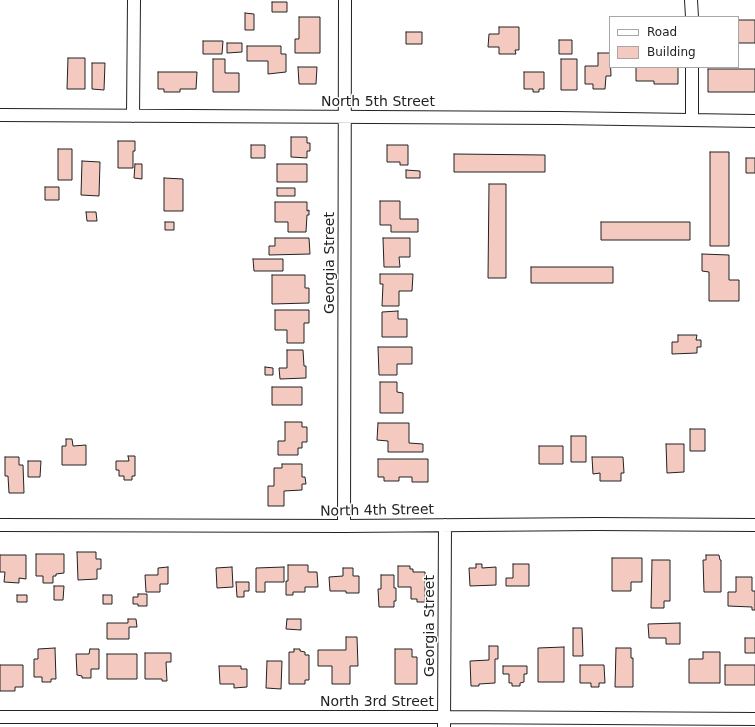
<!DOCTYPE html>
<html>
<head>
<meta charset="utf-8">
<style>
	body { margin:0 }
	#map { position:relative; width:755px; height:727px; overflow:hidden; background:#fff; font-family:"DejaVu Sans",sans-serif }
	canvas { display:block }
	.legend { position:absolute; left:609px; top:16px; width:130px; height:52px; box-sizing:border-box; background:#fff; border:1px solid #a7a7a7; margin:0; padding:5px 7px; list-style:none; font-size:12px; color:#222 }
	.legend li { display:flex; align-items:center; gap:8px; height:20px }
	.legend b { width:20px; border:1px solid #a7a7a7 }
</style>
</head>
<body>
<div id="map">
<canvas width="755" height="727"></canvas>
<ul class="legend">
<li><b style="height:5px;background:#fff"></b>Road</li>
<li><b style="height:11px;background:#f3c9c0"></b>Building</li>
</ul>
</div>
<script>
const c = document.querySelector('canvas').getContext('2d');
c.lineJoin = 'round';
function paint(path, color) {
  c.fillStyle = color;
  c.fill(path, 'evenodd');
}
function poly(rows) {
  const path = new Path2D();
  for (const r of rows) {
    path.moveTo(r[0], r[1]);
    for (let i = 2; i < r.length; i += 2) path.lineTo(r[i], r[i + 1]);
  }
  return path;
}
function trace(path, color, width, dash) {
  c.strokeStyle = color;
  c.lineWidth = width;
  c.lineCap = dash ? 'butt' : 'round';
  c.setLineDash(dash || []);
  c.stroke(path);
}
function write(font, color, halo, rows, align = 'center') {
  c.font = font + ' "DejaVu Sans",sans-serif';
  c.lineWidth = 3;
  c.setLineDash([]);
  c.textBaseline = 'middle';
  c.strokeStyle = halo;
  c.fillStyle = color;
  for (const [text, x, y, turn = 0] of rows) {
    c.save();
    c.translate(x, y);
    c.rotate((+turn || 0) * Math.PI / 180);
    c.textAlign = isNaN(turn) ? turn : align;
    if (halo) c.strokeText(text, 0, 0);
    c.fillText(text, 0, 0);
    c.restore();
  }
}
const building = poly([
	[272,2,287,2,287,12,272,12,272,2],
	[245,13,254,14,254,30,245,30,245,13],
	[299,17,320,17,320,53,295,53,295,39,299,39,299,17],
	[738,20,755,20,755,43,738,43,738,20],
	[499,27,519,27,519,50,515,50,516,54,499,54,499,47,488,47,489,34,499,34,499,27],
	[406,32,422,32,422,44,406,44,406,32],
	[559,40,572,40,572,54,559,54,559,40],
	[203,41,223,41,222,54,203,54,203,41],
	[227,43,242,43,242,52,227,53,227,43],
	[247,46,281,46,281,54,286,54,286,72,268,74,268,61,247,61,247,46],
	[598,53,610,53,611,76,606,76,605,89,593,89,593,84,585,84,585,66,598,66,598,53],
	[68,58,85,58,85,89,67,89,68,58],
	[213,59,225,59,225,73,239,73,239,92,213,92,213,59],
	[561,59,577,59,577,90,561,90,561,59],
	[92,63,105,63,104,90,92,89,92,63],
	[298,67,317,67,316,84,299,84,298,67],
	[636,67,678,67,678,84,654,84,654,81,636,81,636,67],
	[708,69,755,69,755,92,708,92,708,69],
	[158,72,197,72,196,89,180,89,180,92,164,92,164,89,158,89,158,72],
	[524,72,544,72,544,89,539,89,539,92,533,92,533,89,524,89,524,72],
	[291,137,307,137,307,143,310,143,310,151,307,151,307,158,291,157,291,137],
	[118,141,135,141,135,151,133,151,133,168,118,168,118,141],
	[251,145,265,145,265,158,251,158,251,145],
	[387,145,408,145,408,165,400,165,400,162,387,162,387,145],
	[58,149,72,149,72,180,58,180,58,149],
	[710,152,729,152,729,246,710,246,710,152],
	[454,154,545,155,545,172,454,172,454,154],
	[746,158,755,158,755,173,746,173,746,158],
	[82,161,100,162,99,196,81,195,82,161],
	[135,164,142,164,142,179,134,178,135,164],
	[277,164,307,164,307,182,277,182,277,164],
	[406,170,420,171,420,178,406,178,406,170],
	[164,178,183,179,183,211,164,211,164,178],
	[489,184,506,184,506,278,488,278,489,184],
	[45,187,59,187,59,200,45,200,45,187],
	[277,188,295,188,295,196,277,196,277,188],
	[380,201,400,201,400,219,418,219,418,232,391,232,391,225,380,225,380,201],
	[275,202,307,202,307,211,309,210,309,215,307,215,306,232,288,232,288,222,275,222,275,202],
	[86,212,96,212,97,221,87,221,86,212],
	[165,222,174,222,174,230,165,230,165,222],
	[601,222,690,222,690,240,601,240,601,222],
	[275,238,309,238,310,254,269,255,269,246,275,246,275,238],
	[383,238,410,238,410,257,399,257,400,267,384,267,383,238],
	[702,254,729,255,729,280,739,280,739,301,709,301,709,272,702,271,702,254],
	[253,259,283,259,283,271,254,271,253,259],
	[531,267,613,267,613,283,531,283,531,267],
	[380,274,413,274,412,291,399,291,399,306,382,306,383,284,380,284,380,274],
	[272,275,305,275,305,288,309,288,309,303,272,304,272,275],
	[275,310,309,310,309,323,304,323,304,343,287,343,287,330,275,330,275,310],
	[398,311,398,319,407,319,407,337,382,337,382,312,398,311],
	[678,335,697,335,696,340,701,340,701,347,697,347,697,353,672,354,672,342,678,342,678,335],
	[378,347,412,347,412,364,397,364,397,375,379,375,378,347],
	[287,350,303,350,304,366,306,366,306,378,280,379,279,368,287,368,287,350],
	[265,367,273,368,273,375,265,375,265,367],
	[380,382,397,382,397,392,403,393,403,413,380,413,380,382],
	[272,387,302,387,302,405,272,405,272,387],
	[285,422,302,422,302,427,307,427,307,442,302,442,302,448,298,448,298,455,278,455,278,441,285,441,285,422],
	[378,423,409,423,409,443,423,444,423,452,388,452,388,441,377,440,378,423],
	[690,429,705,429,705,451,690,451,690,429],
	[571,436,586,436,586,462,571,462,571,436],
	[66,439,72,439,73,446,86,445,86,465,62,465,62,446,66,446,66,439],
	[666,444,684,444,684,472,667,473,666,444],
	[539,446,563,446,563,464,539,464,539,446],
	[128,456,135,456,135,476,132,476,132,480,124,480,124,476,119,476,119,470,116,470,116,461,129,461,128,456],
	[5,457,19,457,19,465,23,465,24,493,9,493,8,476,5,476,5,457],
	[592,457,623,457,624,473,621,473,621,481,600,481,600,473,593,474,592,457],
	[378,459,428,459,428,482,412,482,412,477,399,477,399,481,384,481,384,477,378,477,378,459],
	[28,461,41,461,40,477,28,477,28,461],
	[282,464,302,464,302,477,305,477,306,484,302,484,302,490,284,491,284,506,268,506,268,486,274,486,274,468,282,468,282,464],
	[77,552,96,552,96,559,101,559,101,569,97,569,97,579,78,580,77,552],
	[36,554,64,554,64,573,56,574,56,576,53,576,53,583,43,583,43,576,36,576,36,554],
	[0,555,26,555,26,579,19,578,19,583,4,582,5,572,0,572,0,555],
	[706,555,719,555,720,560,721,560,721,592,704,592,703,560,706,560,706,555],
	[612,558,642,558,642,582,631,582,631,591,612,591,612,558],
	[652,560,670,560,670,601,664,601,664,608,651,608,652,560],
	[476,564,482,564,482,568,496,567,496,585,470,586,469,568,476,568,476,564],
	[513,564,529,564,529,586,506,586,506,578,513,578,513,564],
	[288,565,308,565,308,572,317,572,318,587,305,587,305,592,293,592,293,595,286,595,286,581,288,581,288,565],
	[398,566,410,566,410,569,413,569,413,572,425,572,425,602,417,602,417,599,411,599,411,587,398,587,398,566],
	[168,567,168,584,160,584,160,592,146,592,145,575,158,575,158,568,168,567],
	[232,567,233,587,217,588,216,568,232,567],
	[284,567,284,582,265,582,265,592,256,592,256,568,284,567],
	[343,568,353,568,353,576,359,576,359,593,346,593,346,591,330,591,329,577,343,576,343,568],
	[381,575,394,575,394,588,396,588,396,601,394,601,394,607,379,607,378,589,381,589,381,575],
	[736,577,752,577,752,591,755,591,755,610,752,610,752,607,728,606,728,592,736,592,736,577],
	[236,582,249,582,249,591,244,591,244,597,237,597,236,582],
	[54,586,64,586,63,600,54,600,54,586],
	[138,594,147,594,147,606,138,606,138,604,133,604,133,597,138,597,138,594],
	[17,595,27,595,27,602,17,602,17,595],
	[103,595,112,595,112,604,103,604,103,595],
	[128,619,136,619,137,627,129,627,129,639,107,639,107,623,128,623,128,619],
	[287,619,301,619,301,630,286,629,287,619],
	[680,623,680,644,666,644,666,638,649,638,648,624,680,623],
	[573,628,582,628,583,656,573,656,573,628],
	[346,637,357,637,358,666,350,666,350,684,332,684,332,666,318,666,318,650,346,650,346,637],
	[745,638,755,638,755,653,745,653,745,638],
	[489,646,498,646,498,659,495,659,495,683,479,684,479,686,471,686,470,661,489,660,489,646],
	[564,647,564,682,538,682,538,648,564,647],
	[55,648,56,679,51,679,51,682,42,682,42,677,34,677,34,659,38,659,38,649,55,648],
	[616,648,631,648,631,658,633,658,633,687,615,687,616,648],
	[90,649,99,649,99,669,91,669,91,678,82,678,82,676,77,675,76,654,89,654,90,649],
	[294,649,300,649,300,651,305,652,305,655,309,655,309,680,305,680,305,684,289,684,289,652,294,652,294,649],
	[395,649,412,649,412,657,417,657,417,684,395,684,395,649],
	[703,652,720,652,720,683,689,683,689,659,703,659,703,652],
	[145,653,171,653,171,662,166,662,167,681,162,681,162,679,145,679,145,653],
	[107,654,137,654,137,679,107,679,107,654],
	[267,661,282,661,281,689,266,688,267,661],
	[0,665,23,665,23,687,15,687,15,691,0,691,0,665],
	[580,665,604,665,605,683,599,683,599,687,591,687,591,683,580,683,580,665],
	[725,665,755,665,755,685,725,685,725,665],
	[219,666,241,666,241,669,247,669,247,687,234,688,234,684,220,684,219,666],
	[503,666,527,666,527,674,524,674,524,682,520,683,520,686,512,686,512,683,509,683,509,674,503,674,503,666]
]);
paint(building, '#f3c9c0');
trace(building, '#222', 1);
const street = poly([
	[691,0,692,17],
	[0,115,558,118,755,121],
	[133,116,134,0],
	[692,120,692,67],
	[0,525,344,526,597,524,755,525],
	[344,526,345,0],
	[0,717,445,717,755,719],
	[444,727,445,525]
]);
trace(street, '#222', 14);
trace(street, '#fff', 12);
write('14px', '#222', '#fff', [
	["North 5th Street",378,102],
	["Georgia Street",330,263,-90],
	["North 4th Street",377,511,-1],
	["Georgia Street",430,626,-90],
	["North 3rd Street",377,702]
]);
</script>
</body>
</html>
